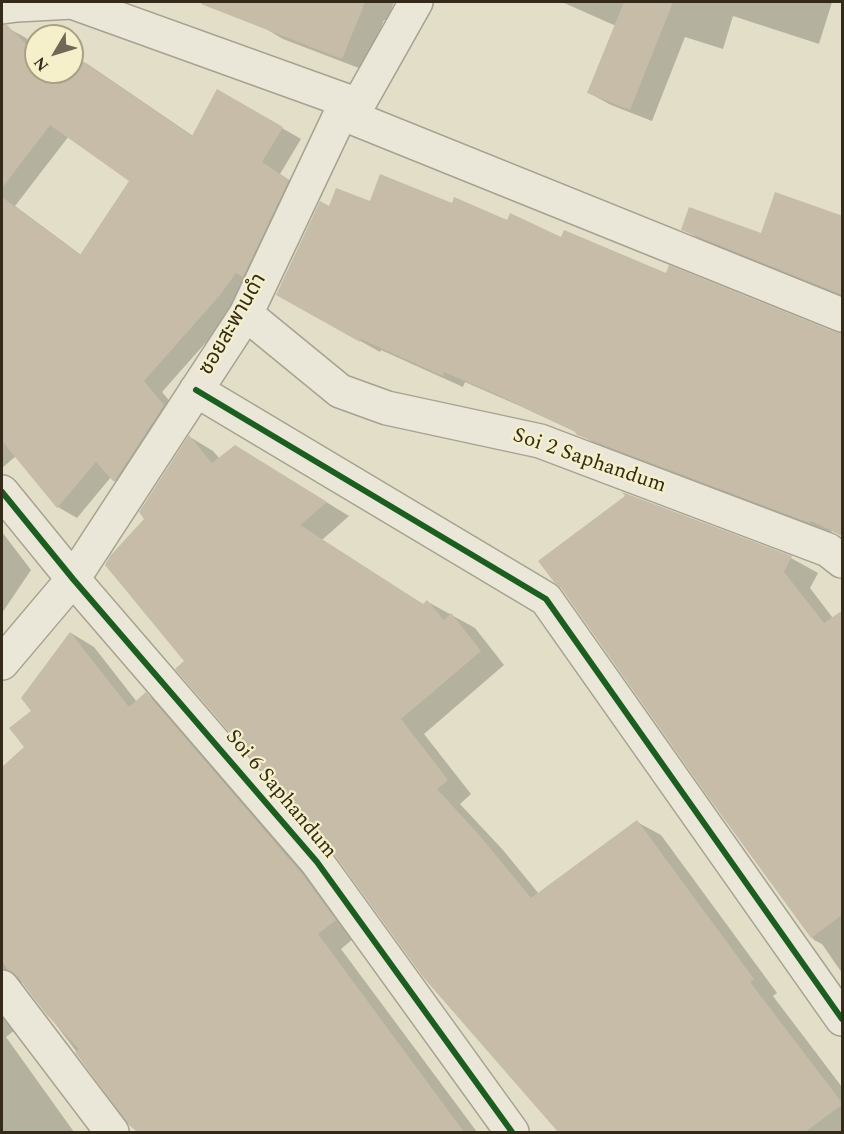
<!DOCTYPE html>
<html>
<head>
<meta charset="utf-8">
<style>
	body { margin:0 }
	#map { position:relative; width:844px; height:1134px; overflow:hidden; background:#e2dec7; font-family:Spectral,serif }
	canvas { display:block }
	.frame { position:absolute; inset:0; border:3px solid #342a1a; pointer-events:none }
	.north { position:absolute; left:24px; top:24px; width:60px; height:60px; box-sizing:border-box; background:#f5f0ca; border:2px solid #a8a184; border-radius:50%; rotate:232deg; font-size:16px; font-weight:700; line-height:24px; text-align:center; color:#342a1a }
	.north::after { content:''; display:block; margin:auto; width:21px; height:27px; background:#716957; clip-path:polygon(50% 0,100% 100%,50% 72%,0 100%) }
</style>
</head>
<body>
<div id="map">
<canvas width="844" height="1134"></canvas>
<div class="frame"></div>
<div class="north">N</div>
</div>
<script>
const c = document.querySelector('canvas').getContext('2d');
c.lineJoin = 'round';
function paint(path, color) {
  c.fillStyle = color;
  c.fill(path, 'evenodd');
}
function poly(rows) {
  const path = new Path2D();
  for (const r of rows) {
    path.moveTo(r[0], r[1]);
    for (let i = 2; i < r.length; i += 2) path.lineTo(r[i], r[i + 1]);
  }
  return path;
}
function trace(path, color, width, dash) {
  c.strokeStyle = color;
  c.lineWidth = width;
  c.lineCap = dash ? 'butt' : 'round';
  c.setLineDash(dash || []);
  c.stroke(path);
}
function write(font, color, halo, rows, align = 'center') {
  c.font = font + ' Spectral,"Noto Sans Thai",serif';
  c.lineWidth = 4.5;
  c.setLineDash([]);
  c.textBaseline = 'middle';
  c.strokeStyle = halo;
  c.fillStyle = color;
  for (const [text, x, y, turn = 0] of rows) {
    c.save();
    c.translate(x, y);
    c.rotate((+turn || 0) * Math.PI / 180);
    c.textAlign = isNaN(turn) ? turn : align;
    if (halo) c.strokeText(text, 0, 0);
    c.fillText(text, 0, 0);
    c.restore();
  }
}
paint(poly([
	[263,2,394,2,387,21,384,20,364,70,283,39,261,26,269,5],
	[562,2,832,2,819,44,733,16,723,49,685,37,652,121,611,105,589,93,616,26],
	[2,26,6,27,26,38,36,48,36,72,72,72,72,55,89,65,193,136,218,91,301,139,280,174,307,192,239,305,162,392,183,417,133,492,115,481,111,477,77,518,58,507,16,456,2,468],
	[69,136,132,180,81,255,15,206],
	[371,203,452,205,562,239,835,334,842,335,842,536,832,531,830,533,599,446,578,433,520,406,465,382,463,387,381,350,380,352,298,306,330,208],
	[842,217,842,297,703,241,683,229,762,235],
	[190,437,213,451,220,459,259,461,349,516,322,540,424,605,428,602,475,628,504,665,424,734,471,794,460,804,503,850,539,894,637,822,661,835,777,993,773,996,842,1087,842,1132,560,1132,424,976,332,849,187,661,146,519],
	[626,495,791,558,818,573,810,588,842,630,842,973,822,944,814,940,707,793],
	[2,532,31,570,2,613],
	[71,633,94,647,137,702,146,694,170,708,359,934,341,949,477,1132,139,1132,130,1123,24,982,14,986,20,1026,6,1037,74,1132,2,1132,2,769,26,747,33,711]
]), '#0003');
paint(poly([
	[202,2,365,2,342,59,201,4],
	[624,2,673,2,630,110,587,93],
	[2,25,7,25,36,54,36,72,72,72,72,54,192,136,217,89,283,127,262,162,289,180,243,277,236,273,220,295,144,381,164,405,114,482,96,462,57,508,2,441,2,197,80,255,129,181,50,125,2,188],
	[380,174,452,203,454,197,507,220,510,213,561,237,564,230,666,273,669,265,835,332,843,333,843,536,811,521,810,523,577,435,574,431,498,395,444,372,443,376,361,339,360,342,276,295,320,201,329,206,336,188,370,201],
	[775,192,843,216,843,295,681,230,689,207,761,233],
	[189,435,212,463,235,445,327,502,300,525,423,604,427,600,444,620,451,613,481,651,401,719,448,780,437,789,479,835,531,898,637,820,754,979,750,982,843,1104,805,1132,558,1132,423,977,331,850,175,669,184,661,105,565,110,556,144,519,139,512],
	[622,492,792,556,784,572,824,623,843,610,843,914,811,938,706,794,561,588,554,582,538,561,625,496],
	[70,632,129,707,146,692,302,874,336,920,318,934,464,1132,137,1132,128,1124,75,1052,79,1049,46,1014,17,976,8,970,2,961,2,767,24,747,9,728,31,711,21,698]
]), '#c6bca8');
const minor = poly([
	[2,7,17,5,72,2,358,105],
	[341,113,842,315],
	[246,314,340,391,387,408,540,441,828,550,842,561],
	[196,390,546,599,842,1019],
	[2,492,73,579,317,862,512,1132],
	[2,663,73,579,246,314,341,113,358,105,416,2],
	[2,987,112,1132]
]);
trace(minor, '#a6a291', 36);
trace(minor, '#eae7d9', 33);
trace(poly([
	[196,390,546,599,842,1019],
	[2,492,73,579,317,862,512,1132]
]), '#1b5e20', 6);
write('21px', '#342a1a', '#f5f0ca', [
	["ซอยสะพานดำ",234,325,-60],
	["Soi 2 Saphandum",589,462,19],
	["Soi 6 Saphandum",280,795,50]
]);
</script>
</body>
</html>
